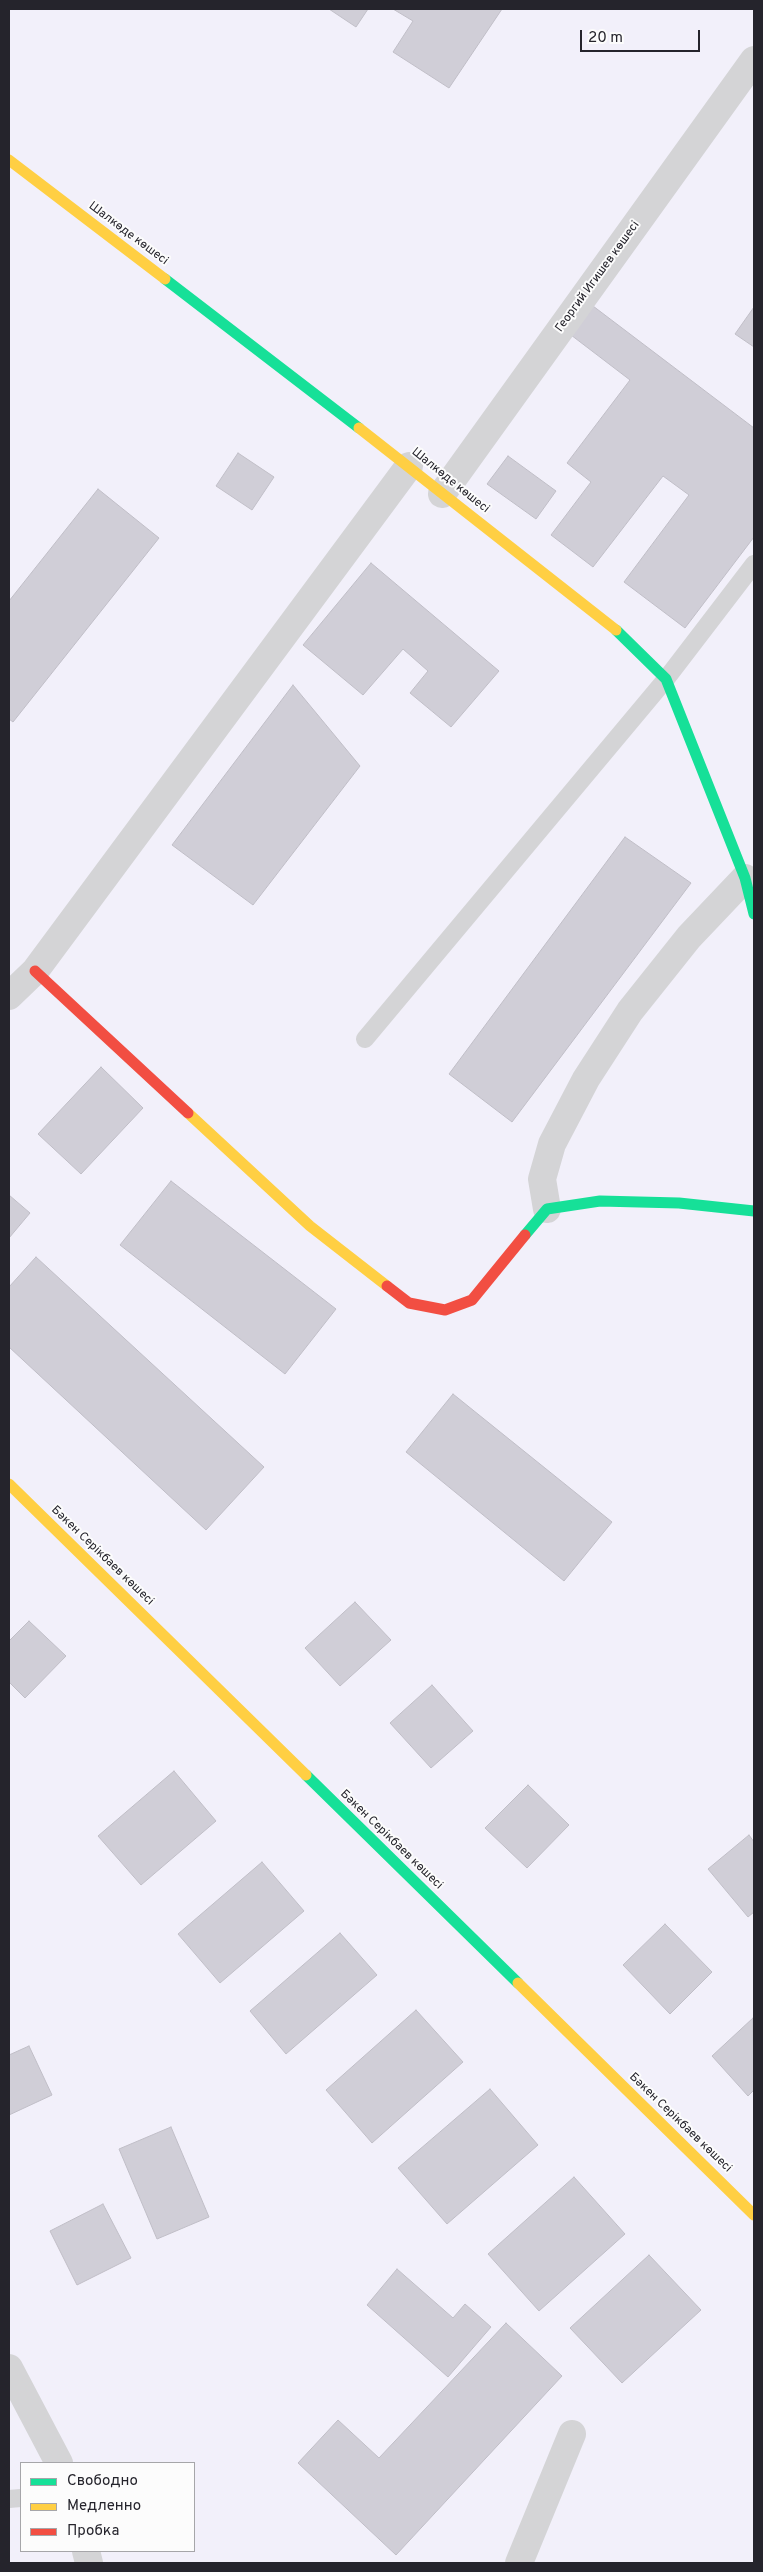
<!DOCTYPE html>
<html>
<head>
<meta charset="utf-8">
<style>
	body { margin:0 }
	#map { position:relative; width:763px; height:2572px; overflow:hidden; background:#f2f0fa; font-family:Overpass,sans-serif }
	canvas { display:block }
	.frame { position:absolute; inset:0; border:10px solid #25242c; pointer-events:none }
	.legend { position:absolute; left:20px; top:2462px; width:175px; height:90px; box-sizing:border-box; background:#fcfcfc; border:1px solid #a6a6a9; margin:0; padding:6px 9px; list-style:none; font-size:15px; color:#25242c }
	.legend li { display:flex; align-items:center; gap:10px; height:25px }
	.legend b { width:25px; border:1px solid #a6a6a9 }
	.scale { position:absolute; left:580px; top:30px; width:120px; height:22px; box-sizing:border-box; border:2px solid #25242c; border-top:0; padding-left:6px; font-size:15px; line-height:18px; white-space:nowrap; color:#25242c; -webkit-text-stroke:4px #fcfcfc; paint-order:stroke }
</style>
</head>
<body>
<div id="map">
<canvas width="763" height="2572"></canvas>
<div class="frame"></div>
<ul class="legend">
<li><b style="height:6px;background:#16e098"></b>Свободно</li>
<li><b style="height:6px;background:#ffcf43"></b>Медленно</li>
<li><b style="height:6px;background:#f24e42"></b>Пробка</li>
</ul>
<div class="scale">20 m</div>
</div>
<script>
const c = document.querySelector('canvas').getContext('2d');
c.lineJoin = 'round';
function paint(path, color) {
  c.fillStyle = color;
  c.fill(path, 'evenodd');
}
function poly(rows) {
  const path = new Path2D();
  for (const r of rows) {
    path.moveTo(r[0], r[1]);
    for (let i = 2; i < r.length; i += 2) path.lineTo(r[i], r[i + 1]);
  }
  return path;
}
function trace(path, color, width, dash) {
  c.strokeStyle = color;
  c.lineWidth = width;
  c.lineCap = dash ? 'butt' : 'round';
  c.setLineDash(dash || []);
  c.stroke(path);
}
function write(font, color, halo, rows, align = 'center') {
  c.font = font + ' Overpass,sans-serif';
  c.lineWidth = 4;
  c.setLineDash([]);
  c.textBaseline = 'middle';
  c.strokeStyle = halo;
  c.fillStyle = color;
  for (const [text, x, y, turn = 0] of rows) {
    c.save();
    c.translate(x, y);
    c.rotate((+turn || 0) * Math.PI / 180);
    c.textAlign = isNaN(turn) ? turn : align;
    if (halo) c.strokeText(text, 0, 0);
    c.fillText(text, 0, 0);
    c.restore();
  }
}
const building = poly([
	[329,9,368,9,356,27,329,9],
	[393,9,502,9,449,88,393,52,413,21,393,9],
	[593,306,754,428,754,537,685,628,624,582,689,495,663,476,593,567,551,535,591,482,567,463,630,380,571,335,593,306],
	[754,307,754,347,735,334,754,307],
	[238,453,274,477,252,510,216,486,238,453],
	[508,456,556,491,536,519,487,484,508,456],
	[98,489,159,538,13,722,9,719,9,601,98,489],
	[371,563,499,671,451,727,410,693,428,671,403,649,363,695,303,645,371,563],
	[293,685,360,766,253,905,172,845,293,685],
	[625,837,691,883,512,1122,449,1074,625,837],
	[101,1067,143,1108,81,1174,38,1134,101,1067],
	[171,1181,336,1309,285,1374,120,1245,171,1181],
	[9,1195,30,1213,9,1238,9,1195],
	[36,1257,264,1467,206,1530,9,1347,9,1287,36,1257],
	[453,1394,612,1522,564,1581,406,1452,453,1394],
	[355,1602,391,1640,340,1686,305,1648,355,1602],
	[29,1621,66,1656,25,1698,9,1682,9,1641,29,1621],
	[432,1685,473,1731,431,1768,390,1723,432,1685],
	[174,1771,216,1821,141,1885,98,1836,174,1771],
	[528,1785,569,1825,527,1868,485,1828,528,1785],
	[749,1835,754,1842,754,1912,748,1917,708,1869,749,1835],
	[262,1862,304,1911,220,1983,178,1934,262,1862],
	[665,1924,712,1972,670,2014,623,1965,665,1924],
	[340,1933,377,1975,286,2054,250,2011,340,1933],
	[416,2010,463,2062,372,2143,326,2090,416,2010],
	[753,2018,754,2090,748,2096,712,2056,753,2018],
	[29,2046,52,2095,9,2115,9,2055,29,2046],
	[490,2089,538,2145,447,2224,398,2168,490,2089],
	[171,2127,209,2217,157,2239,119,2149,171,2127],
	[574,2177,625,2234,539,2311,488,2254,574,2177],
	[103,2204,131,2258,77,2285,50,2231,103,2204],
	[649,2255,701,2310,622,2383,570,2328,649,2255],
	[397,2269,453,2318,465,2304,491,2327,448,2377,367,2305,397,2269],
	[506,2323,562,2376,396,2555,298,2463,338,2420,379,2458,506,2323]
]);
paint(building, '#d0ced7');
trace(building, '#c0bec7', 1);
trace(poly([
	[365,1039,666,679,754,564],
	[9,2499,21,2498]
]), '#d4d4d6', 18);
trace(poly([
	[442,494,754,60],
	[9,996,35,971,409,466],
	[547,1209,542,1179,552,1144,586,1079,630,1011,689,937,745,878],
	[9,2368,59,2463],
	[86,2551,89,2563],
	[519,2563,572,2434]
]), '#d4d4d6', 28);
trace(poly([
	[165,279,359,428],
	[616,630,666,679,745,878,754,914],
	[525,1235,547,1209,600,1201,679,1203,754,1211],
	[306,1775,518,1983]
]), '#16e098', 11);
trace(poly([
	[9,160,165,279],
	[359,428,616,630],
	[188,1113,310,1226,387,1286],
	[9,1484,306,1775],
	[518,1983,754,2215]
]), '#ffcf43', 11);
trace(poly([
	[35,971,188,1113],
	[387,1286,409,1303,445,1310,472,1300,525,1235]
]), '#f24e42', 11);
write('12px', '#25242c', '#fcfcfc', [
	["Шалкөде көшесі",128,234,37],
	["Георгий Игишев көшесі",598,277,-54],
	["Шалкөде көшесі",450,481,39],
	["Бәкен Серікбаев көшесі",102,1556,44],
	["Бәкен Серікбаев көшесі",391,1840,44],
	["Бәкен Серікбаев көшесі",680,2123,44]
]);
</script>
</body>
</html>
